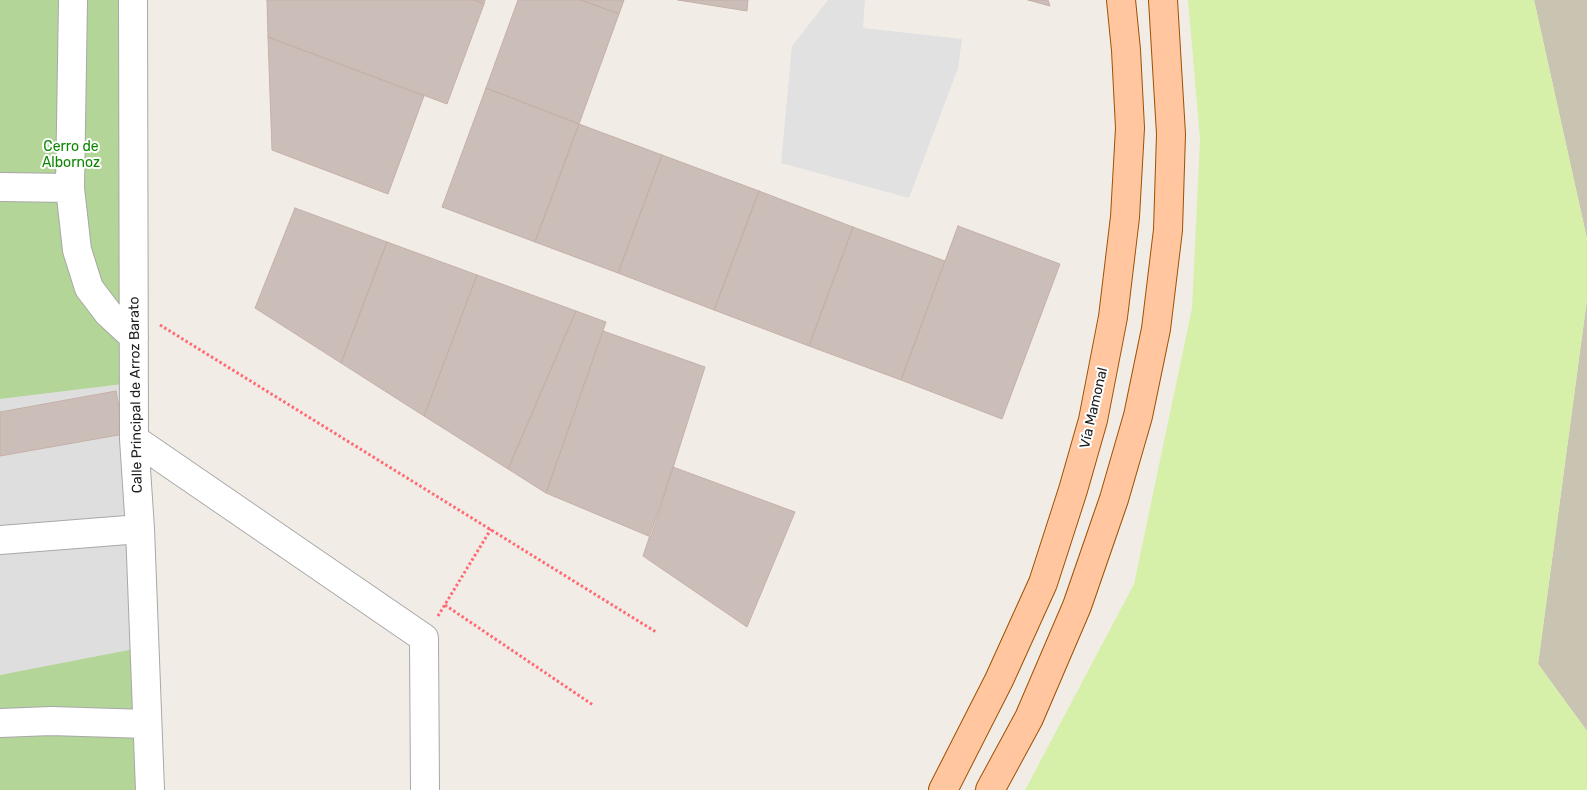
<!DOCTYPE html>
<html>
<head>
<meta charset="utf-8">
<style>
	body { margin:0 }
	canvas { display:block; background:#f2ece7 }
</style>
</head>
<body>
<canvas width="1587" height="790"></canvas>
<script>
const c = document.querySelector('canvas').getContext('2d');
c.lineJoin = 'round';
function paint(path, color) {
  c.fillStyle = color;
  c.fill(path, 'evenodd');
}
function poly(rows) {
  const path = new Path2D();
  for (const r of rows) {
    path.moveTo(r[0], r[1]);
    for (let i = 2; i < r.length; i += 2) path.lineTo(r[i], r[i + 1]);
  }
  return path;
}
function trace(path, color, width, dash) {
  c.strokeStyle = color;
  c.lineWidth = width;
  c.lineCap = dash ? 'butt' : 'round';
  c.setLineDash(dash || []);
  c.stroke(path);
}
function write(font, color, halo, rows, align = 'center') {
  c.font = font + ' Rubik,sans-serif';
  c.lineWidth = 4;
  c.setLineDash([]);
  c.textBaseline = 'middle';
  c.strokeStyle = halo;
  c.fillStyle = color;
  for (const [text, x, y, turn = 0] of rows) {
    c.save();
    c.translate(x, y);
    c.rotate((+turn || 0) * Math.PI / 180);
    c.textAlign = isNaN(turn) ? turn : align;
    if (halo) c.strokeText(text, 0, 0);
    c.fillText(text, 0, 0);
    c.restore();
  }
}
paint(poly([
	[140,382,149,646,0,675,0,399]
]), '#dfdede');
paint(poly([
	[1534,0,1587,0,1587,239],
	[1587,299,1587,731,1538,664]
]), '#c8c4b1');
paint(poly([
	[1188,0,1534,0,1587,239,1587,299,1538,664,1587,731,1587,790,1025,790,1134,584,1192,308,1200,139]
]), '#d7f0a9');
paint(poly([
	[0,0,144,0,140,382,0,399],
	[149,646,157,790,0,790,0,675]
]), '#b3d598');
paint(poly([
	[828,0,865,0,863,28,962,39,958,68,909,198,781,163,792,46]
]), '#e1e1e1');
const building = poly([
	[267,0,473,0,484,4,447,104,268,37,267,0],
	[473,0,485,0,484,4,473,0],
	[518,0,581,0,619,14,579,124,486,88,518,0],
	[581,0,624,0,619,14,581,0],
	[678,0,748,0,747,11,678,0],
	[1028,0,1048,0,1050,6,1028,0],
	[268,37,424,96,388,194,272,150,268,37],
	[486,88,579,124,535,242,442,207,486,88],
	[579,124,662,155,618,273,535,242,579,124],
	[662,155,759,191,714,310,618,273,662,155],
	[759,191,853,227,809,346,714,310,759,191],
	[295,208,387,242,341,363,255,308,295,208],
	[958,226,1060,264,1002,419,901,380,958,226],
	[853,227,945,261,901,380,809,346,853,227],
	[387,242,477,275,424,416,341,363,387,242],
	[477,275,576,311,508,469,424,416,477,275],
	[576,311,606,322,546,493,508,469,576,311],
	[603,331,705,367,651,537,546,493,603,331],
	[116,391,124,434,0,456,0,412,116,391],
	[673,467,795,512,747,627,643,556,673,467]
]);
paint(building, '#cbbeb9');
trace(building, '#c5b0a7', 1);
const street = poly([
	[73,0,70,188,77,250,89,288,108,313,134,337],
	[133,0,134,439,140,529,150,790],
	[0,187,70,188],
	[134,439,424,638,425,790],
	[0,540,140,529],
	[0,723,51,721,147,724]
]);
const primary = poly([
	[943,790,999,680,1043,583,1073,490,1093,420,1113,317,1125,217,1130,128,1126,50,1121,0],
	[990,790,1029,718,1077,606,1114,499,1138,416,1156,329,1168,230,1171,134,1163,0]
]);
trace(street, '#a8a8a8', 30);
trace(primary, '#9e5100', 30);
trace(poly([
	[160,325,656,632],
	[445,605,593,705],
	[438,616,491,529]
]), '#ff6b73', 3, [2.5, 2.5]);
trace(street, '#fff', 28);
trace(primary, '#ffc69f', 28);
write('14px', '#0b8702', '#fff', [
	["Cerro de",71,147],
	["Albornoz",71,163]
]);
write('14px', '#212121', '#fff', [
	["Calle Principal de Arroz Barato",136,395,-91],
	["Vía Mamonal",1094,408,-77]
]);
</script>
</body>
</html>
